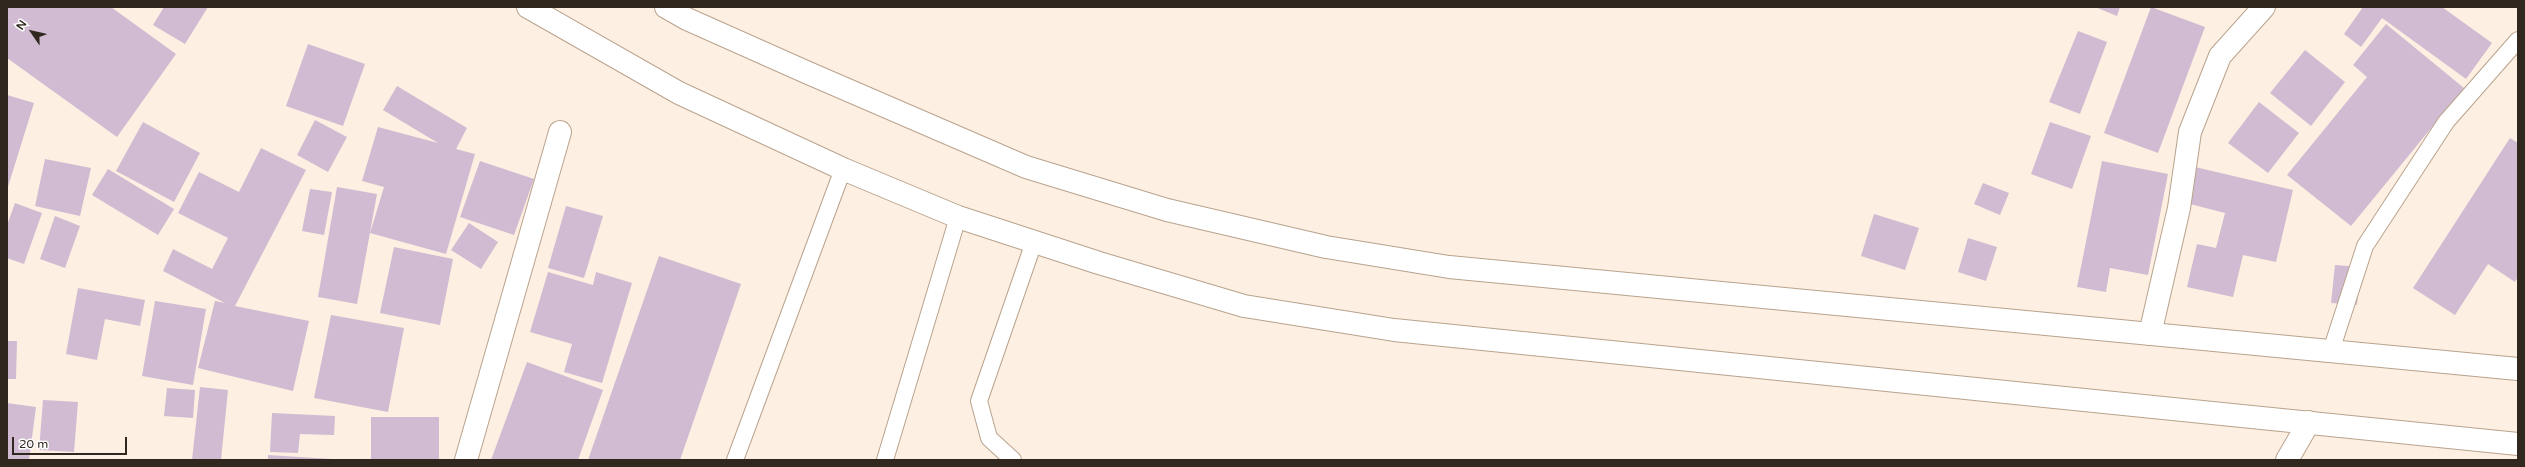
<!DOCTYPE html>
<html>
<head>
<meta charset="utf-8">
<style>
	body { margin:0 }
	#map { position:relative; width:2525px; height:467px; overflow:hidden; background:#fdefe2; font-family:"Varela Round",sans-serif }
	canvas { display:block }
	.frame { position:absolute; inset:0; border:8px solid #30281f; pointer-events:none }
	.north { position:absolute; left:12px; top:12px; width:40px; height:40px; -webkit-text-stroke:3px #fff; paint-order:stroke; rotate:304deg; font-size:11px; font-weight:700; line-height:16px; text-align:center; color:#30281f }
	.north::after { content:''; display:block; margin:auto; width:14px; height:18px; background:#30281f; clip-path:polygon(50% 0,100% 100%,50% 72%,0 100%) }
	.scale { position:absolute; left:12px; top:437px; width:115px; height:18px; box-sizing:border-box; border:2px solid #30281f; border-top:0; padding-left:5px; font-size:12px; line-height:14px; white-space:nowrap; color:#30281f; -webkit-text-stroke:3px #fff; paint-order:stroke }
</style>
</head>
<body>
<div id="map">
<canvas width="2525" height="467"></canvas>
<div class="frame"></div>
<div class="north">N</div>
<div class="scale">20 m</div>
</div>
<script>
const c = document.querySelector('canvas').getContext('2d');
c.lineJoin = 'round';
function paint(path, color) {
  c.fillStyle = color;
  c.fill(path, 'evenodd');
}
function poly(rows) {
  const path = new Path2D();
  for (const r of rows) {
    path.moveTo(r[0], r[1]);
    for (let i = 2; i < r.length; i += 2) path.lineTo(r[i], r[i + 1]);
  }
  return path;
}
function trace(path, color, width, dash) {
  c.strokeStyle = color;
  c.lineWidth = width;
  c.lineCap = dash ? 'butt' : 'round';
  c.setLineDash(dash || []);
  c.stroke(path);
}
paint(poly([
	[7,7,111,7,176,54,117,137,7,58],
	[164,7,208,7,185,44,153,25],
	[2095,7,2120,7,2117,16],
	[2151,7,2205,27,2158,153,2104,133],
	[2363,7,2442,7,2492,43,2466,79,2382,18,2361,47,2344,34],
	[2386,24,2464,88,2351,226,2287,175,2367,77,2353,65],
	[2078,31,2107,42,2080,114,2049,102],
	[308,44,365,64,343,126,286,106],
	[2305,50,2345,82,2311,126,2270,93],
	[397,86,467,128,456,149,475,154,446,254,370,233,384,187,362,181,378,127,438,143,383,110],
	[7,95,34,103,7,190],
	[2259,102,2299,133,2268,173,2228,143],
	[315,120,347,137,328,172,297,155],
	[143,122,200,153,174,202,116,171],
	[2050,122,2091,136,2072,189,2031,174],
	[2510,138,2518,143,2518,277,2515,282,2488,264,2455,315,2413,288],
	[261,148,306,170,235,306,309,321,293,391,198,368,215,301,225,303,163,271,173,249,212,269,228,238,178,213,199,172,239,192],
	[45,159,91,168,80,216,35,206],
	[480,161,534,179,514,235,460,217],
	[2102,161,2168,174,2148,275,2110,268,2106,292,2077,287],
	[2195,167,2293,190,2276,262,2243,255,2233,297,2187,287,2197,244,2216,248,2225,213,2186,203],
	[108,169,174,209,158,235,92,195],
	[1983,183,2009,193,2000,215,1974,204],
	[337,187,377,194,357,304,318,297],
	[310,189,332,192,324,235,302,231],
	[15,203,42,213,24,264,7,258,7,225],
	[566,206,603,216,584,278,548,268],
	[1874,214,1919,228,1905,270,1861,256],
	[55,216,80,226,65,268,40,259],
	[469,223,498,242,481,269,451,250],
	[1968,238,1997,247,1986,281,1958,272],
	[394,247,453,259,440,325,380,313],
	[659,256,741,284,680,460,588,460],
	[2335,265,2361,267,2357,305,2331,303],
	[548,272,593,285,596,272,632,283,602,383,564,372,572,344,530,332],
	[78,288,145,300,140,326,105,319,97,360,66,354],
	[155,301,206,309,193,385,142,376],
	[331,315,404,328,388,412,314,398],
	[7,341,17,341,16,379,7,379],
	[527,362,603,390,578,460,491,460],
	[200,387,228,390,221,460,192,460],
	[167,388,195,390,193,418,164,416],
	[43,400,78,402,74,452,39,450],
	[7,403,36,407,29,460,7,460],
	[272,413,335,416,334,435,300,434,298,453,270,452],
	[371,417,439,417,439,460,371,460],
	[268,455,332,459,332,460,268,460]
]), '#d0bbd2');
const service = poly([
	[2331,351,2365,246,2446,122,2518,40],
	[735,460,843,169],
	[885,460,958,217],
	[1013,460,989,438,979,401,1034,242]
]);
const minor = poly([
	[2150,334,2179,208,2190,132,2220,56,2264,7],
	[466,460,560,132],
	[2287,460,2309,422]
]);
const trunk = poly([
	[528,7,679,93,843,169,958,217,1099,263,1244,306,1394,330,2518,444],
	[666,7,687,19,806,72,1026,167,1167,210,1326,247,1449,267,2518,369]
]);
trace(service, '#b9a38d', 18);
trace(minor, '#b9a38d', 24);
trace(trunk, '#b9a38d', 24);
trace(service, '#fff', 16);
trace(minor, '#fff', 22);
trace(trunk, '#fff', 22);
</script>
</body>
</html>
